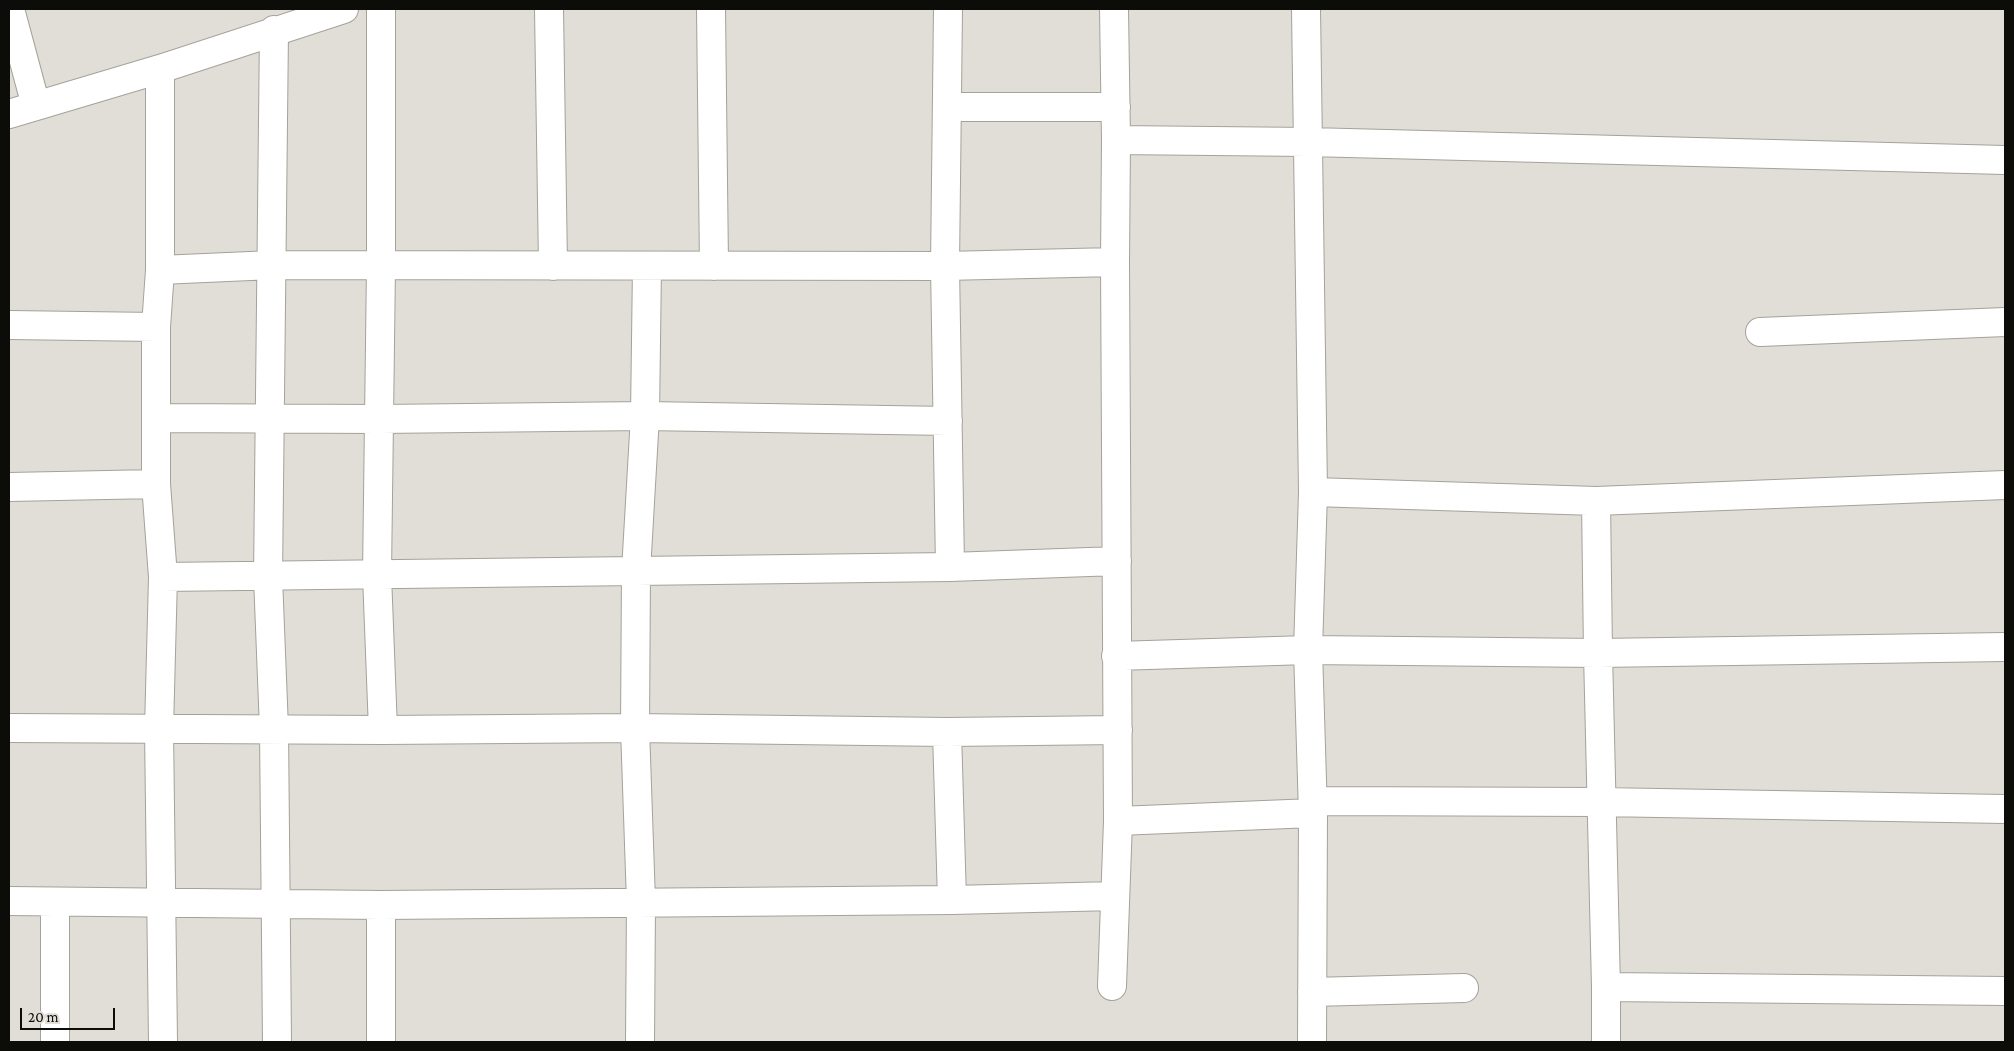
<!DOCTYPE html>
<html>
<head>
<meta charset="utf-8">
<style>
	body { margin:0 }
	#map { position:relative; width:2014px; height:1051px; overflow:hidden; background:#e0ded6; font-family:"Crimson Pro",serif }
	canvas { display:block }
	.frame { position:absolute; inset:0; border:10px solid #0c0c09; pointer-events:none }
	.scale { position:absolute; left:20px; top:1008px; width:95px; height:22px; box-sizing:border-box; border:2px solid #0c0c09; border-top:0; padding-left:6px; font-size:15px; line-height:18px; white-space:nowrap; color:#0c0c09; -webkit-text-stroke:4px #e0ded6; paint-order:stroke }
</style>
</head>
<body>
<div id="map">
<canvas width="2014" height="1051"></canvas>
<div class="frame"></div>
<div class="scale">20 m</div>
</div>
<script>
const c = document.querySelector('canvas').getContext('2d');
c.lineJoin = 'round';
function poly(rows) {
  const path = new Path2D();
  for (const r of rows) {
    path.moveTo(r[0], r[1]);
    for (let i = 2; i < r.length; i += 2) path.lineTo(r[i], r[i + 1]);
  }
  return path;
}
function trace(path, color, width, dash) {
  c.strokeStyle = color;
  c.lineWidth = width;
  c.lineCap = dash ? 'butt' : 'round';
  c.setLineDash(dash || []);
  c.stroke(path);
}
const minor = poly([
	[10,9,36,106],
	[381,9,381,265,377,575,383,730],
	[549,9,553,266],
	[711,9,714,266],
	[948,9,945,266,950,567],
	[1306,9,1313,492,1308,650,1313,813,1312,1042],
	[274,30,268,577,274,729,277,1042],
	[160,69,160,270,156,327,156,484,163,577,159,729,163,1042],
	[947,107,1116,107],
	[9,114,160,69,344,9],
	[1116,140,1309,142,2005,160],
	[160,270,273,265,945,266,1115,262],
	[9,325,156,327],
	[1760,332,2005,322],
	[156,418,380,419,645,416,948,421],
	[9,487,156,484],
	[1313,492,1596,501,1598,653,1606,987,2005,991],
	[1596,501,2005,485],
	[163,577,950,567,1117,561],
	[1116,656,1308,650,1598,653,2005,647],
	[9,728,383,730,635,728,947,732,1118,730],
	[947,732,952,900],
	[1313,801,1601,802,2005,809],
	[1118,821,1313,813],
	[9,901,381,905,952,900,1115,896],
	[55,902,55,1042],
	[381,905,381,1042],
	[1112,986,1118,821,1115,262,1116,140,1114,9],
	[1312,992,1464,988],
	[640,1042,641,902,635,728,636,571,645,416,647,266],
	[1606,1042,1606,987]
]);
trace(minor, '#a4a29a', 30);
trace(minor, '#fff', 28);
</script>
</body>
</html>
